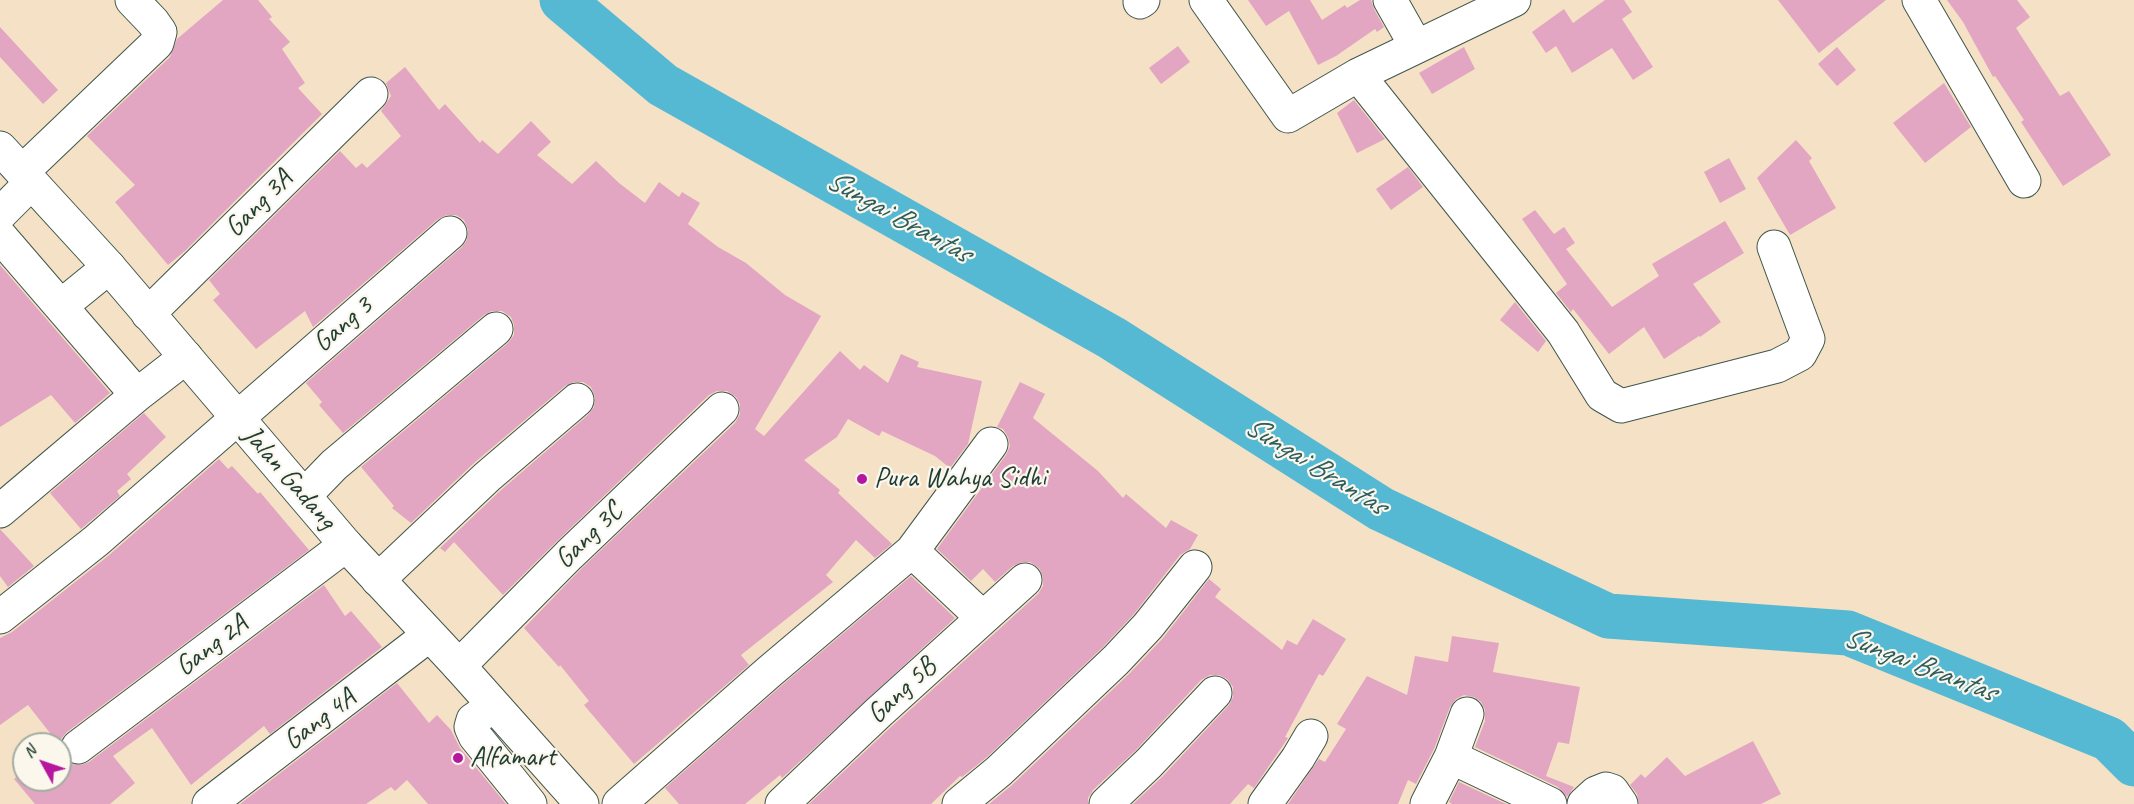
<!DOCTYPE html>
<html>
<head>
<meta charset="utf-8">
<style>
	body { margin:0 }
	#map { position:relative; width:2134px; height:804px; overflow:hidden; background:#f5e1c5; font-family:Caveat,sans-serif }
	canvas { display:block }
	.north { position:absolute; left:12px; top:732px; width:60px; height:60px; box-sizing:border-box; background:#fbf7ec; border:2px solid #a3ada2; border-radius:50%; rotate:310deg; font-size:16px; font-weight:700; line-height:24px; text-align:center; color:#1f3d34 }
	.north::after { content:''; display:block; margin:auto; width:21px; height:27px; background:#b5179e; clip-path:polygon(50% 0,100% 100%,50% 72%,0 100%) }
</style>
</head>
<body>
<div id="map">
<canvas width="2134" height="804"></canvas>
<div class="north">N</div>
</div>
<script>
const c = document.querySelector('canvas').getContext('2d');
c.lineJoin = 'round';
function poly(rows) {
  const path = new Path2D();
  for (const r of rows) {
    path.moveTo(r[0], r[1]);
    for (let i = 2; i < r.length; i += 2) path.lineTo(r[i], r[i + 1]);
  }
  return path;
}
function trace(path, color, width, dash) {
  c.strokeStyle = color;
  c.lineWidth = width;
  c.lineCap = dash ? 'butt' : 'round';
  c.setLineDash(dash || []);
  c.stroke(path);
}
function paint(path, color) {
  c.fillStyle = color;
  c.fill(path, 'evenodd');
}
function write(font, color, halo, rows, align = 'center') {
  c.font = font + ' Caveat,sans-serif';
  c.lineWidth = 4.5;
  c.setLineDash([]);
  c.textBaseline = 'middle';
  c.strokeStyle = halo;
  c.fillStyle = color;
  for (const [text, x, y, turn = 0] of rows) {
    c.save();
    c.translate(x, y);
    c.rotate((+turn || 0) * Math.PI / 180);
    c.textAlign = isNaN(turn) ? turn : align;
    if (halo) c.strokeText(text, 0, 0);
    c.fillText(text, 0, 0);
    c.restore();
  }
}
trace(poly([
	[562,0,663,85,1112,338,1381,509,1608,616,1848,633,2109,739,2134,764]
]), '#55b9d3', 45);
paint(poly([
	[223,0,258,0,272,17,269,19,290,42,282,49,305,83,298,88,322,114,185,251,168,265,115,202,135,185,87,136,170,57,177,39],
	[1248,0,1310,0,1322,20,1345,5,1347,8,1360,0,1371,0,1374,9,1384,27,1377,32,1375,29,1336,56,1318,65,1289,11,1266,26],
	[1605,0,1624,0,1632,12,1622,19,1653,67,1633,80,1612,48,1572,73,1556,46,1546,53,1532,32,1564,9,1573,23],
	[1778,0,1886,0,1819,53],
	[1947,0,2017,0,2030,17,2016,28,2060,96,2069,91,2111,155,2063,186,2021,122,2024,120,1995,76,1993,77,1963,22],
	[0,27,58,90,43,104,0,57],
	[1178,46,1190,62,1161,84,1149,68],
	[1464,47,1475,69,1432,94,1419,73],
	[1837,47,1856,70,1837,86,1818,64],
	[405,67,439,110,445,104,480,143,482,140,498,154,531,121,551,142,537,155,572,184,596,161,619,183,645,203,659,182,679,197,682,192,700,203,688,224,718,247,746,263,785,295,821,316,755,429,764,436,840,351,860,370,864,365,888,383,901,354,919,362,917,367,982,381,968,444,950,468,935,456,882,431,879,436,848,419,837,437,804,460,840,490,838,493,892,544,875,558,856,540,826,575,833,582,741,655,749,665,634,764,584,705,589,701,560,665,559,667,524,628,582,568,735,423,740,414,740,404,736,397,727,391,717,391,709,395,556,542,503,595,454,542,445,552,440,548,500,491,589,414,594,407,595,397,591,387,583,382,574,382,565,386,474,463,411,523,392,508,394,506,361,467,508,343,514,335,514,325,511,317,502,311,492,311,484,315,343,433,319,405,322,402,306,383,462,247,467,240,468,230,464,220,456,215,447,215,438,219,313,327,305,311,256,349,213,300,220,294,209,280,340,151,356,168,362,163,367,168,401,136,381,111,391,96,386,83],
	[1944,83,1971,127,1925,163,1893,123],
	[1354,100,1385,139,1357,153,1337,113],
	[1796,140,1812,158,1809,161,1836,208,1790,235,1757,178],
	[1729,158,1746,189,1720,203,1704,172],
	[1408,167,1423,187,1391,210,1376,189],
	[1535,210,1554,234,1564,227,1575,243,1566,249,1612,307,1659,276,1652,264,1725,221,1744,253,1693,284,1721,322,1700,337,1699,336,1664,359,1644,327,1609,354,1573,309,1571,312,1556,293,1567,284,1522,219],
	[0,265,110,393,75,423,51,395,0,427],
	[1515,302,1546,341,1538,352,1500,320],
	[1020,382,1045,394,1033,418,1098,471,1123,498,1126,494,1166,528,1171,520,1198,535,1190,549,1180,555,1134,614,1103,647,987,757,962,777,960,776,931,804,809,804,891,727,1038,594,1043,586,1043,577,1039,568,1030,562,1022,562,1013,566,995,582,983,569,971,581,937,549,1006,455,1010,446,1008,437,1003,429,997,427],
	[144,413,166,437,127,474,131,479,117,491,120,496,81,529,50,493],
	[219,459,228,469,232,466,258,494,260,492,309,550,67,732,61,739,60,744,55,744,57,742,28,705,0,725,0,638,12,632,108,556],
	[0,529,34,566,8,587,0,576],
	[911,576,955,618,782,778,780,775,745,804,679,804,665,788,781,686],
	[1209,579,1221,589,1215,597,1282,650,1287,640,1297,645,1313,619,1346,639,1323,676,1319,674,1285,737,1288,738,1254,788,1248,784,1230,804,1133,804,1163,776,1229,705,1233,697,1233,687,1227,679,1219,675,1210,675,1201,680,1136,750,1093,790,1088,798,1088,804,989,804,1012,785,1130,673,1163,638],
	[324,585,345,616,351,611,382,647,270,734,264,726,191,785,152,728,113,756,135,783,110,804,35,804,14,779,24,771,24,780,60,780,60,751,63,759,71,764,81,765,89,762],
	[1452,636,1499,643,1493,672,1580,687,1569,744,1558,742,1546,776,1574,787,1567,797,1558,787,1475,747,1485,721,1485,710,1481,702,1474,697,1464,695,1456,699,1450,707,1434,749,1416,784,1408,780,1398,804,1288,804,1319,759,1325,762,1346,729,1337,724,1367,676,1407,695,1415,656,1448,662],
	[397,683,429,723,437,715,451,730,460,748,506,804,428,804,407,780,395,791,391,787,366,804,240,804],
	[1753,741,1781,794,1761,804,1639,804,1637,794,1630,785,1641,774,1645,778,1667,757,1685,776],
	[1459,782,1506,804,1452,804,1449,802]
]), '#e2a6c2');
const minor = poly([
	[1206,0,1288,116,1358,75,1514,0],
	[1390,0,1416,46],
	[1919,0,2024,181],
	[1140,2,1143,0],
	[1358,75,1563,332,1602,395,1621,406,1777,366,1800,354,1808,339,1774,247],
	[22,172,157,43,160,32,153,22,132,0],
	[0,214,31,183],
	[0,236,137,395],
	[61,306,109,267],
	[148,314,371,94],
	[305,495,334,465,496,329],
	[0,511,137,395,186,357],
	[912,551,983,618],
	[378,580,487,477,577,400],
	[0,617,96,541,450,233],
	[459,666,569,555,722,409],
	[493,706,473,720,471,727,475,736,530,804],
	[78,747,346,545],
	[1451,757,1550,804],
	[209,804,429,635],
	[619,804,769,672,912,551,991,444],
	[782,804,878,713,1025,580],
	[959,804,999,771,1116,660,1148,626,1195,567],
	[1106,804,1149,763,1215,693],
	[1265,804,1298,758,1311,736],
	[1427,804,1451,757,1467,714],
	[1584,804,1596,793,1606,789,1612,791,1621,804]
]);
const highway = poly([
	[0,148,109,267,346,545,459,666,582,804]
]);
trace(minor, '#3f564a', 35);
trace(highway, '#3f564a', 35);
trace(minor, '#fff', 33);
trace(highway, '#fff', 33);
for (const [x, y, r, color] of [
	[862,479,6,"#b5179e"],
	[458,758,6,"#b5179e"]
]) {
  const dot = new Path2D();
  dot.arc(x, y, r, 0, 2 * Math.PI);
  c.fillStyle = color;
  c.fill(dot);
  trace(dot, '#fbf7ec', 2);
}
write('28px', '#1f3d34', '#fbf7ec', [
	["Gang 3A",259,204,-45],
	["Gang 3",343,325,-41],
	["Jalan Gadang",289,478,49],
	["Gang 3C",589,536,-44],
	["Gang 2A",212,646,-37],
	["Gang 5B",902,691,-43],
	["Gang 4A",320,720,-37]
]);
write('28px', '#1f3d34', '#fbf7ec', [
	["Pura Wahya Sidhi",874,479],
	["Alfamart",470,758]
], 'left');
write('italic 30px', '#2c5c5c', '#fbf7ec', [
	["Sungai Brantas",898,217,29],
	["Sungai Brantas",1315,466,32],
	["Sungai Brantas",1919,665,21]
]);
</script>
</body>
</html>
